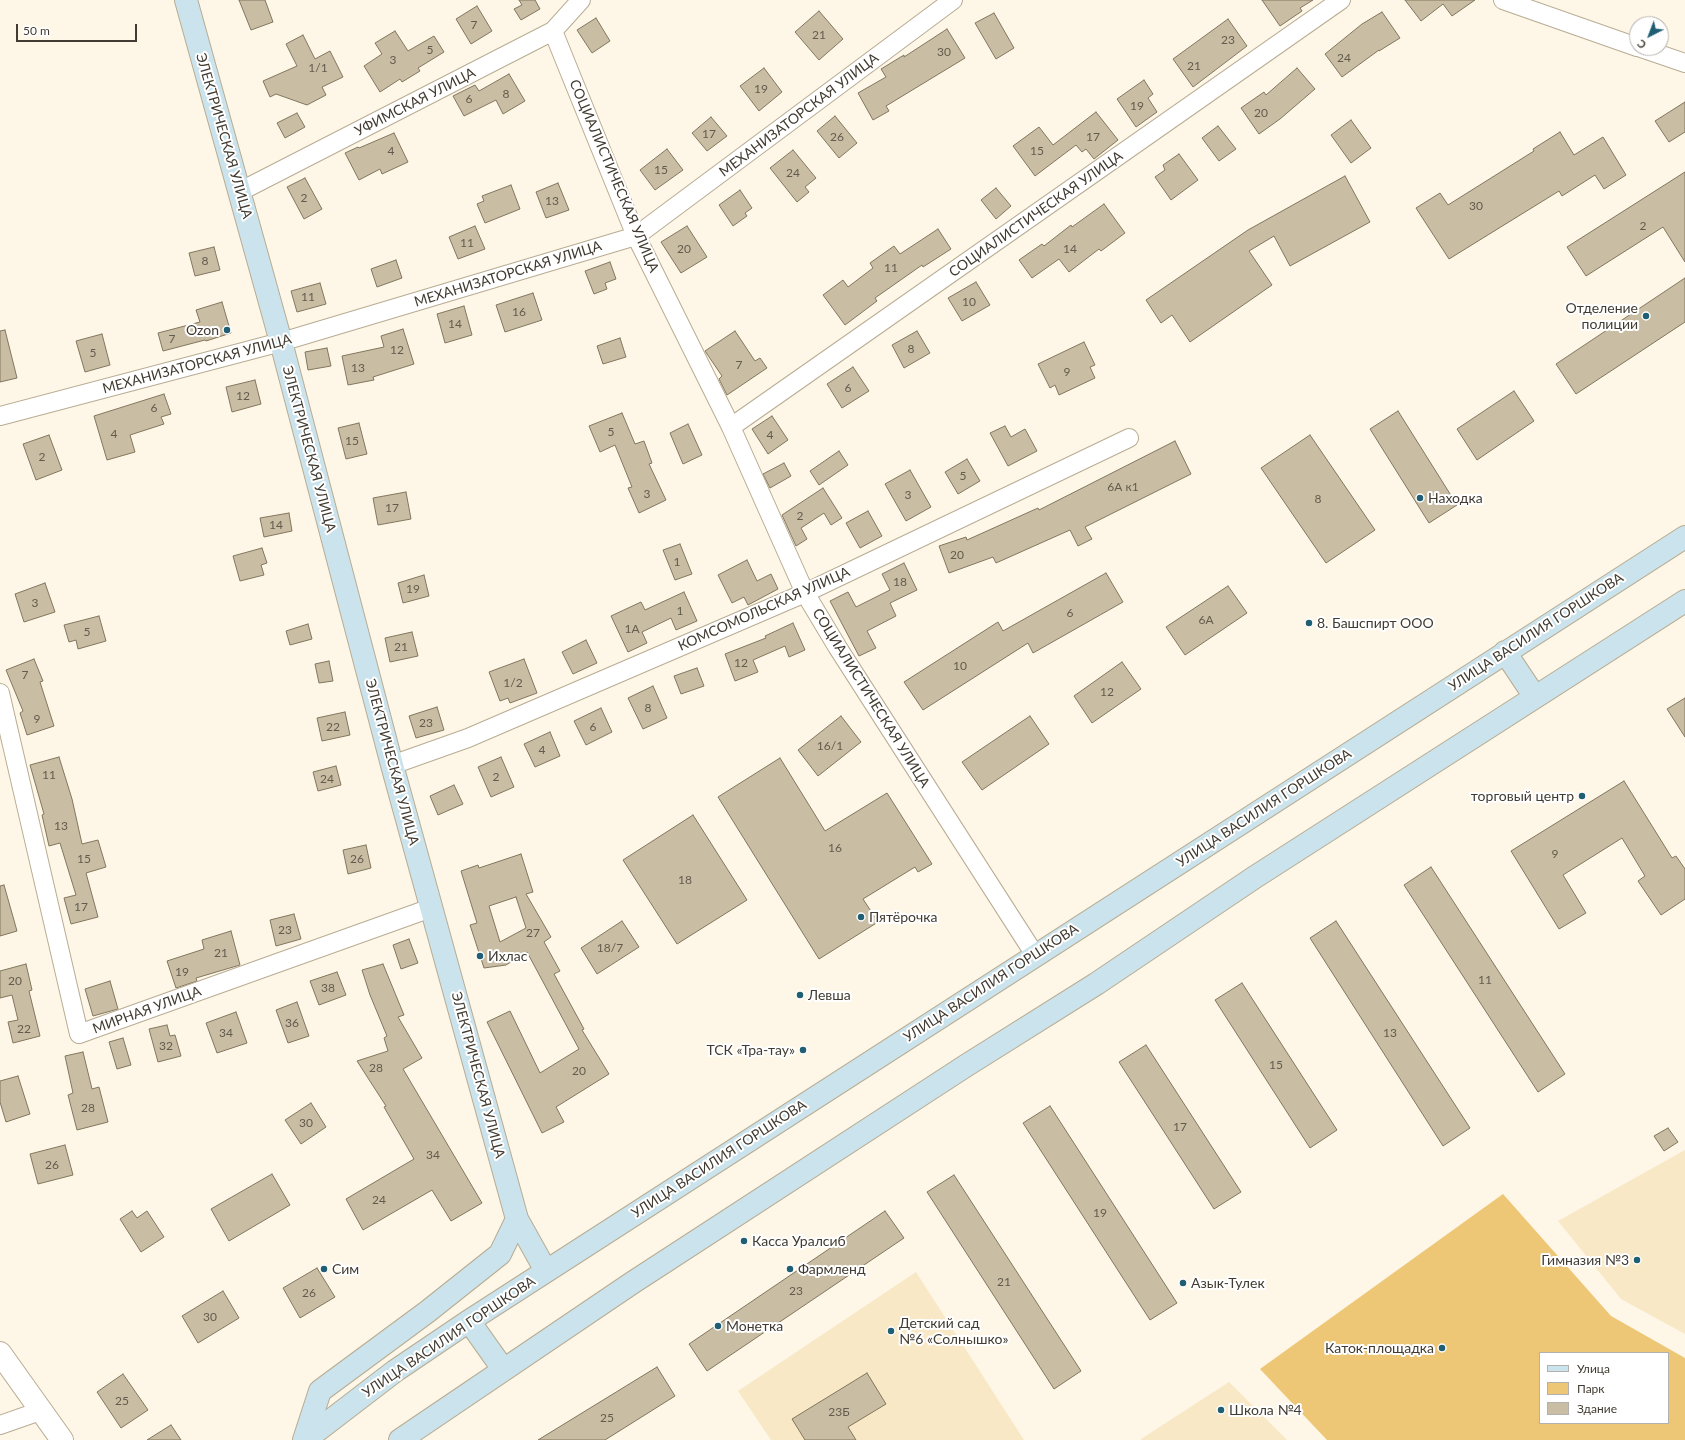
<!DOCTYPE html>
<html>
<head>
<meta charset="utf-8">
<style>
	body { margin:0 }
	#map { position:relative; width:1685px; height:1440px; overflow:hidden; background:#fef6e6; font-family:Lato,sans-serif }
	canvas { display:block }
	.legend { position:absolute; left:1539px; top:1352px; width:130px; height:72px; box-sizing:border-box; background:#fff; border:1px solid #b3b1ad; margin:0; padding:5px 7px; list-style:none; font-size:12px; color:#413b31 }
	.legend li { display:flex; align-items:center; gap:8px; height:20px }
	.legend b { width:20px; border:1px solid #b3b1ad }
	.north { position:absolute; left:1629px; top:16px; width:40px; height:40px; box-sizing:border-box; background:#fff; border:1px solid #b3b1ad; border-radius:50%; rotate:222deg; font-size:11px; font-weight:700; line-height:16px; text-align:center; color:#413b31 }
	.north::after { content:''; display:block; margin:auto; width:14px; height:18px; background:#205e74; clip-path:polygon(50% 0,100% 100%,50% 72%,0 100%) }
	.scale { position:absolute; left:16px; top:24px; width:121px; height:18px; box-sizing:border-box; border:2px solid #413b31; border-top:0; padding-left:5px; font-size:12px; line-height:14px; white-space:nowrap; color:#413b31; -webkit-text-stroke:3px #fff; paint-order:stroke }
</style>
</head>
<body>
<div id="map">
<canvas width="1685" height="1440"></canvas>
<ul class="legend">
<li><b style="height:5px;background:#cae3ec"></b>Улица</li>
<li><b style="height:11px;background:#edc775"></b>Парк</li>
<li><b style="height:11px;background:#c9bda3"></b>Здание</li>
</ul>
<div class="north">С</div>
<div class="scale">50 m</div>
</div>
<script>
const c = document.querySelector('canvas').getContext('2d');
c.lineJoin = 'round';
function paint(path, color) {
  c.fillStyle = color;
  c.fill(path, 'evenodd');
}
function poly(rows) {
  const path = new Path2D();
  for (const r of rows) {
    path.moveTo(r[0], r[1]);
    for (let i = 2; i < r.length; i += 2) path.lineTo(r[i], r[i + 1]);
  }
  return path;
}
function trace(path, color, width, dash) {
  c.strokeStyle = color;
  c.lineWidth = width;
  c.lineCap = dash ? 'butt' : 'round';
  c.setLineDash(dash || []);
  c.stroke(path);
}
function write(font, color, halo, rows, align = 'center') {
  c.font = font + ' Lato,sans-serif';
  c.lineWidth = 4;
  c.setLineDash([]);
  c.textBaseline = 'middle';
  c.strokeStyle = halo;
  c.fillStyle = color;
  for (const [text, x, y, turn = 0] of rows) {
    c.save();
    c.translate(x, y);
    c.rotate((+turn || 0) * Math.PI / 180);
    c.textAlign = isNaN(turn) ? turn : align;
    if (halo) c.strokeText(text, 0, 0);
    c.fillText(text, 0, 0);
    c.restore();
  }
}
paint(poly([
	[1685,1150,1685,1334,1621,1299,1558,1221],
	[916,1272,1024,1440,771,1440,738,1391],
	[1229,1382,1287,1440,1141,1440,1141,1439]
]), '#f8e8c6');
paint(poly([
	[1503,1194,1611,1316,1685,1358,1685,1440,1327,1440,1260,1369],
	[1540,1353,1668,1353,1668,1423,1540,1423]
]), '#edc775');
const building = poly([
	[239,0,265,0,273,22,251,30,239,0],
	[519,0,535,0,540,9,521,20,514,9,522,5,519,0],
	[1262,0,1313,0,1300,8,1302,11,1280,26,1262,0],
	[1405,0,1475,0,1452,16,1443,4,1421,21,1405,0],
	[477,6,492,31,471,44,456,19,477,6],
	[819,11,843,39,819,60,795,32,819,11],
	[1382,12,1400,38,1379,51,1379,50,1342,77,1325,54,1362,24,1382,12],
	[994,13,1014,48,996,59,975,23,994,13],
	[596,18,610,41,592,53,577,30,596,18],
	[1228,19,1247,46,1193,87,1173,59,1228,19],
	[947,29,965,58,886,106,889,111,873,120,858,93,886,77,881,69,904,55,904,57,947,29],
	[395,31,408,51,434,36,444,52,418,68,420,71,402,82,400,79,380,92,364,66,382,54,375,43,395,31],
	[303,35,315,59,330,51,343,77,322,87,326,95,307,105,276,94,270,97,263,81,297,66,286,44,303,35],
	[764,68,782,92,759,111,740,86,764,68],
	[1297,68,1315,89,1280,119,1259,134,1241,108,1264,92,1266,95,1297,68],
	[509,74,525,101,503,114,496,100,464,116,453,96,475,85,479,91,509,74],
	[1144,80,1153,94,1148,98,1157,112,1136,127,1117,99,1144,80],
	[1685,102,1685,132,1669,142,1655,121,1685,102],
	[1096,112,1118,140,1094,159,1086,149,1082,152,1076,145,1035,176,1013,146,1039,127,1053,145,1096,112],
	[297,113,305,127,285,138,277,123,297,113],
	[835,116,857,143,839,158,817,131,835,116],
	[711,117,727,136,707,151,692,133,711,117],
	[1351,120,1371,148,1351,163,1331,135,1351,120],
	[1218,126,1236,149,1219,161,1202,138,1218,126],
	[1560,132,1574,155,1603,137,1626,175,1604,189,1595,175,1562,196,1559,191,1449,259,1416,208,1440,193,1448,205,1534,151,1533,149,1560,132],
	[394,133,408,162,382,174,380,169,359,180,345,153,358,147,359,148,394,133],
	[667,149,683,170,655,190,640,170,667,149],
	[793,150,816,178,805,187,809,192,797,202,770,168,793,150],
	[1179,154,1198,180,1171,200,1155,177,1165,170,1163,165,1179,154],
	[1685,172,1685,262,1663,227,1586,276,1567,247,1685,172],
	[1345,176,1370,222,1290,266,1274,236,1249,251,1272,285,1190,342,1172,315,1161,323,1146,300,1248,230,1345,176],
	[305,178,322,209,304,219,287,187,305,178],
	[558,183,569,210,546,218,536,192,558,183],
	[511,185,520,209,485,223,477,204,484,201,482,196,511,185],
	[996,188,1011,206,996,219,981,200,996,188],
	[740,190,752,208,745,213,747,216,733,226,719,205,740,190],
	[1104,204,1125,233,1101,251,1099,249,1069,272,1059,259,1032,278,1019,260,1042,244,1044,246,1071,225,1072,227,1104,204],
	[475,226,485,249,458,259,449,237,475,226],
	[687,226,707,257,681,273,661,242,687,226],
	[938,229,951,249,923,267,922,265,875,298,877,301,845,325,823,295,843,280,848,287,873,268,870,263,894,246,900,254,938,229],
	[214,247,220,270,195,276,189,253,214,247],
	[396,260,402,278,377,287,371,269,396,260],
	[610,262,616,279,605,283,607,289,594,294,585,271,610,262],
	[1685,278,1685,322,1576,394,1556,364,1685,278],
	[976,282,990,305,962,321,948,298,976,282],
	[320,283,326,304,297,312,291,291,320,283],
	[533,293,542,320,505,332,496,305,533,293],
	[222,302,231,333,206,341,205,340,163,351,158,333,200,322,196,310,222,302],
	[464,306,472,335,445,343,437,314,464,306],
	[403,329,414,364,373,377,374,380,348,385,342,356,384,347,381,336,403,329],
	[5,330,17,378,0,382,0,331,5,330],
	[735,331,755,361,760,358,767,368,727,395,719,379,722,376,705,351,735,331],
	[917,331,930,353,904,368,892,345,917,331],
	[102,334,110,365,85,372,76,341,102,334],
	[620,338,626,357,603,364,597,346,620,338],
	[1084,342,1095,365,1090,367,1095,378,1059,395,1055,385,1050,388,1038,364,1084,342],
	[327,348,331,366,308,370,305,352,327,348],
	[853,367,869,391,842,408,827,384,853,367],
	[255,380,261,404,232,412,226,387,255,380],
	[1514,391,1534,421,1477,460,1457,429,1514,391],
	[164,394,171,414,161,417,164,424,130,435,135,452,107,460,94,416,164,394],
	[1398,411,1457,505,1429,523,1370,429,1398,411],
	[622,413,635,444,644,441,652,463,649,464,666,500,639,513,628,488,632,487,615,445,600,452,589,426,622,413],
	[772,416,788,440,768,454,752,429,772,416],
	[359,423,367,454,346,459,338,428,359,423],
	[688,424,702,455,683,464,670,433,688,424],
	[1005,426,1011,437,1025,429,1037,451,1008,466,990,433,1005,426],
	[49,435,62,470,36,480,23,444,49,435],
	[1310,435,1375,530,1326,563,1261,468,1310,435],
	[1175,441,1191,474,1085,527,1092,539,1078,546,1070,530,996,563,993,557,949,573,939,546,966,537,967,540,1038,508,1039,510,1175,441],
	[839,451,848,465,819,485,810,471,839,451],
	[967,459,980,481,958,494,945,472,967,459],
	[784,463,791,476,770,488,763,474,784,463],
	[910,470,931,507,906,521,885,484,910,470],
	[823,488,842,518,831,525,824,513,801,528,807,539,796,546,782,515,823,488],
	[406,492,411,519,378,525,373,498,406,492],
	[868,511,882,536,860,548,846,523,868,511],
	[289,513,292,531,264,537,260,518,289,513],
	[680,544,692,574,675,580,663,550,680,544],
	[262,548,267,563,261,565,264,575,240,581,233,556,262,548],
	[747,560,757,581,771,574,778,589,748,605,744,597,732,603,718,575,747,560],
	[904,563,917,590,890,603,896,616,867,631,876,648,859,656,830,601,848,592,856,607,890,590,882,574,904,563],
	[1106,573,1123,602,1033,653,1028,643,923,710,904,682,998,622,1003,631,1106,573],
	[424,575,429,596,403,603,398,583,424,575],
	[45,583,55,612,24,622,15,594,45,583],
	[1228,586,1247,613,1185,655,1166,627,1228,586],
	[684,592,697,621,676,630,671,618,642,632,647,643,628,652,611,616,641,602,645,610,684,592],
	[99,616,106,641,78,649,76,640,69,642,64,625,99,616],
	[793,623,805,650,789,657,785,646,753,660,758,672,735,681,725,654,766,638,765,636,793,623],
	[308,624,312,639,290,645,286,631,308,624],
	[412,632,418,656,390,662,385,638,412,632],
	[586,640,597,663,573,674,562,652,586,640],
	[34,659,43,681,40,682,54,726,27,735,20,713,23,711,6,670,34,659],
	[524,659,537,693,510,703,508,698,500,701,489,672,524,659],
	[329,661,333,681,319,683,315,664,329,661],
	[1122,662,1141,689,1092,723,1074,696,1122,662],
	[697,668,704,686,681,694,674,676,697,668],
	[653,686,667,718,643,729,628,698,653,686],
	[1685,698,1685,737,1667,709,1685,698],
	[437,707,444,730,416,738,409,716,437,707],
	[601,708,612,732,586,745,574,721,601,708],
	[345,712,350,735,322,741,317,718,345,712],
	[841,716,861,742,818,776,798,750,841,716],
	[1030,716,1049,744,982,790,962,762,1030,716],
	[550,732,560,756,535,767,524,744,550,732],
	[59,757,72,799,82,844,98,840,106,867,86,873,98,917,71,924,64,898,76,895,60,843,49,846,42,815,44,814,30,765,59,757],
	[501,757,514,787,491,797,478,767,501,757],
	[780,758,825,831,887,793,932,864,918,872,915,867,863,899,878,922,819,959,718,797,780,758],
	[336,766,341,785,318,791,313,772,336,766],
	[1624,781,1672,858,1676,856,1685,869,1685,899,1661,915,1638,881,1645,876,1622,838,1563,875,1586,913,1559,929,1511,851,1624,781],
	[454,785,463,804,438,815,430,796,454,785],
	[693,815,747,900,677,944,623,860,693,815],
	[366,845,371,868,348,874,343,850,366,845],
	[521,854,533,892,526,894,551,937,544,942,560,971,554,974,584,1029,582,1030,609,1074,556,1107,564,1122,542,1133,487,1022,510,1011,540,1073,579,1049,527,952,506,965,484,968,470,925,477,923,461,871,478,865,479,868,521,854],
	[516,897,526,928,500,942,489,906,516,897],
	[1431,867,1565,1074,1538,1092,1404,885,1431,867],
	[4,885,17,931,0,936,0,886,4,885],
	[294,914,301,939,276,946,270,920,294,914],
	[622,921,639,947,597,974,581,948,622,921],
	[1336,921,1470,1128,1443,1146,1310,938,1336,921],
	[231,931,240,965,196,978,197,981,176,988,167,961,204,949,202,940,231,931],
	[409,939,418,963,401,969,393,945,409,939],
	[26,964,32,990,29,991,40,1036,13,1043,8,1022,18,1020,12,995,0,998,0,971,26,964],
	[383,964,404,1015,398,1017,422,1058,403,1069,482,1203,451,1221,432,1190,363,1230,346,1199,414,1159,384,1107,386,1106,357,1061,388,1051,384,1038,387,1036,370,995,362,970,383,964],
	[337,972,346,995,319,1005,310,981,337,972],
	[110,981,118,1009,93,1016,85,989,110,981],
	[1242,983,1337,1130,1310,1148,1215,1000,1242,983],
	[297,1002,309,1036,288,1043,276,1010,297,1002],
	[236,1012,247,1043,217,1053,206,1023,236,1012],
	[167,1025,170,1036,175,1035,181,1056,158,1062,149,1029,167,1025],
	[123,1038,131,1065,117,1069,109,1042,123,1038],
	[1146,1045,1241,1192,1214,1209,1119,1062,1146,1045],
	[83,1052,92,1089,99,1087,108,1122,77,1130,68,1095,73,1093,65,1056,83,1052],
	[18,1076,30,1114,6,1122,0,1102,0,1081,18,1076],
	[311,1103,326,1127,301,1144,285,1120,311,1103],
	[1050,1106,1177,1303,1150,1320,1023,1123,1050,1106],
	[1668,1128,1678,1142,1664,1151,1654,1136,1668,1128],
	[65,1145,73,1175,38,1184,30,1154,65,1145],
	[272,1174,290,1205,229,1241,211,1209,272,1174],
	[954,1175,1081,1371,1054,1389,927,1192,954,1175],
	[132,1211,137,1218,147,1211,164,1237,141,1252,120,1219,132,1211],
	[885,1211,904,1238,707,1371,689,1344,885,1211],
	[317,1268,335,1297,300,1318,283,1288,317,1268],
	[223,1291,239,1318,198,1343,182,1316,223,1291],
	[657,1367,675,1396,605,1440,538,1440,657,1367],
	[867,1373,886,1404,848,1427,856,1440,805,1440,792,1419,867,1373],
	[123,1374,148,1410,121,1428,97,1392,123,1374],
	[171,1425,181,1440,147,1440,171,1425]
]);
paint(building, '#c9bda3');
trace(building, '#82765e', 1);
const minor = poly([
	[1503,0,1637,47],
	[553,31,636,236,731,427,805,593,838,648,1035,955],
	[1641,48,1685,63],
	[239,192,553,31,581,0],
	[0,416,281,342,636,236,953,0],
	[731,427,1341,0],
	[0,693,79,1034,431,908],
	[392,765,468,738,805,593,1129,438],
	[0,1425,43,1410]
]);
const tertiary = poly([
	[0,1353,62,1440]
]);
const secondary = poly([
	[186,0,281,342,392,765,517,1219,500,1254,427,1312,320,1391,304,1440],
	[1505,652,1535,697],
	[517,1219,546,1271],
	[469,1321,503,1369],
	[305,1440,395,1371,469,1321,1685,537],
	[400,1440,632,1283,967,1065,1096,984,1255,877,1685,601]
]);
trace(minor, '#b8ac93', 20);
trace(tertiary, '#b8ac93', 24);
trace(secondary, '#b8ac93', 24);
trace(minor, '#fff', 18);
trace(tertiary, '#fff', 22);
trace(secondary, '#cae3ec', 22);
for (const [x, y, r, color] of [
	[1646,316,4,"#205e74"],
	[227,330,4,"#205e74"],
	[1420,498,4,"#205e74"],
	[1309,623,4,"#205e74"],
	[1582,796,4,"#205e74"],
	[861,917,4,"#205e74"],
	[480,956,4,"#205e74"],
	[800,995,4,"#205e74"],
	[803,1050,4,"#205e74"],
	[744,1241,4,"#205e74"],
	[1637,1260,4,"#205e74"],
	[324,1269,4,"#205e74"],
	[790,1269,4,"#205e74"],
	[1183,1283,4,"#205e74"],
	[718,1326,4,"#205e74"],
	[891,1331,4,"#205e74"],
	[1442,1348,4,"#205e74"],
	[1221,1410,4,"#205e74"]
]) {
  const dot = new Path2D();
  dot.arc(x, y, r, 0, 2 * Math.PI);
  c.fillStyle = color;
  c.fill(dot);
  trace(dot, '#fff', 1.5);
}
write('12px', '#635c4e', null, [
	["7",474,25],
	["21",819,35],
	["23",1228,40],
	["5",430,50],
	["30",944,52],
	["24",1344,58],
	["3",393,60],
	["21",1194,66],
	["1/1",318,68],
	["19",761,89],
	["8",506,94],
	["6",469,99],
	["19",1137,106],
	["20",1261,113],
	["17",709,134],
	["26",837,137],
	["17",1093,137],
	["4",391,151],
	["15",1037,151],
	["15",661,170],
	["24",793,173],
	["2",304,198],
	["13",552,201],
	["30",1476,206],
	["2",1643,226],
	["11",467,243],
	["20",684,249],
	["14",1070,249],
	["8",205,261],
	["11",891,268],
	["11",308,297],
	["10",969,302],
	["16",519,312],
	["14",455,324],
	["7",172,339],
	["8",911,349],
	["12",397,350],
	["5",93,353],
	["7",739,365],
	["13",358,368],
	["9",1067,372],
	["6",848,388],
	["12",243,396],
	["6",154,408],
	["5",611,432],
	["4",114,434],
	["4",770,435],
	["15",352,441],
	["2",42,457],
	["5",963,476],
	["6А к1",1123,487],
	["3",647,494],
	["3",908,495],
	["8",1318,499],
	["17",392,508],
	["2",800,516],
	["14",276,525],
	["20",957,555],
	["1",677,562],
	["18",900,582],
	["19",413,589],
	["3",35,603],
	["1",680,611],
	["6",1070,613],
	["6А",1206,620],
	["1А",632,629],
	["5",87,632],
	["21",401,647],
	["12",741,663],
	["10",960,666],
	["7",25,675],
	["1/2",513,683],
	["12",1107,692],
	["8",648,708],
	["9",37,719],
	["23",426,723],
	["22",333,727],
	["6",593,727],
	["16/1",830,746],
	["4",542,750],
	["11",49,775],
	["2",496,777],
	["24",327,779],
	["13",61,826],
	["16",835,848],
	["9",1555,854],
	["15",84,859],
	["26",357,859],
	["18",685,880],
	["17",81,907],
	["23",285,930],
	["27",533,933],
	["18/7",610,948],
	["21",221,953],
	["19",182,972],
	["11",1485,980],
	["20",15,981],
	["38",328,988],
	["36",292,1023],
	["22",24,1029],
	["34",226,1033],
	["13",1390,1033],
	["32",166,1046],
	["15",1276,1065],
	["28",376,1068],
	["20",579,1071],
	["28",88,1108],
	["30",306,1123],
	["17",1180,1127],
	["34",433,1155],
	["26",52,1165],
	["24",379,1200],
	["19",1100,1213],
	["21",1004,1282],
	["23",796,1291],
	["26",309,1293],
	["30",210,1317],
	["25",122,1401],
	["23Б",839,1412],
	["25",607,1418]
]);
write('14px', '#413b31', '#fff', [
	["УФИМСКАЯ УЛИЦА",415,102,-27],
	["МЕХАНИЗАТОРСКАЯ УЛИЦА",799,115,-37],
	["ЭЛЕКТРИЧЕСКАЯ УЛИЦА",224,136,74],
	["СОЦИАЛИСТИЧЕСКАЯ УЛИЦА",614,176,67],
	["СОЦИАЛИСТИЧЕСКАЯ УЛИЦА",1036,214,-35],
	["МЕХАНИЗАТОРСКАЯ УЛИЦА",508,274,-17],
	["МЕХАНИЗАТОРСКАЯ УЛИЦА",197,364,-15],
	["ЭЛЕКТРИЧЕСКАЯ УЛИЦА",309,449,75],
	["КОМСОМОЛЬСКАЯ УЛИЦА",764,609,-24],
	["УЛИЦА ВАСИЛИЯ ГОРШКОВА",1536,632,-33],
	["СОЦИАЛИСТИЧЕСКАЯ УЛИЦА",871,698,58],
	["ЭЛЕКТРИЧЕСКАЯ УЛИЦА",392,762,75],
	["УЛИЦА ВАСИЛИЯ ГОРШКОВА",1264,808,-33],
	["УЛИЦА ВАСИЛИЯ ГОРШКОВА",991,983,-33],
	["МИРНАЯ УЛИЦА",147,1010,-20],
	["ЭЛЕКТРИЧЕСКАЯ УЛИЦА",478,1075,75],
	["УЛИЦА ВАСИЛИЯ ГОРШКОВА",719,1159,-33],
	["УЛИЦА ВАСИЛИЯ ГОРШКОВА",449,1337,-34]
]);
write('14px', '#413b31', '#fff', [
	["Отделение",1638,308,"right"],
	["полиции",1638,324,"right"],
	["Ozon",219,330,"right"],
	["Находка",1428,498],
	["8. Башспирт ООО",1317,623],
	["торговый центр",1574,796,"right"],
	["Пятёрочка",869,917],
	["Ихлас",488,956],
	["Левша",808,995],
	["ТСК «Тра-тау»",795,1050,"right"],
	["Касса Уралсиб",752,1241],
	["Гимназия №3",1629,1260,"right"],
	["Сим",332,1269],
	["Фармленд",798,1269],
	["Азык-Тулек",1191,1283],
	["Детский сад",899,1323],
	["№6 «Солнышко»",899,1339],
	["Монетка",726,1326],
	["Каток-площадка",1434,1348,"right"],
	["Школа №4",1229,1410]
], 'left');
</script>
</body>
</html>
